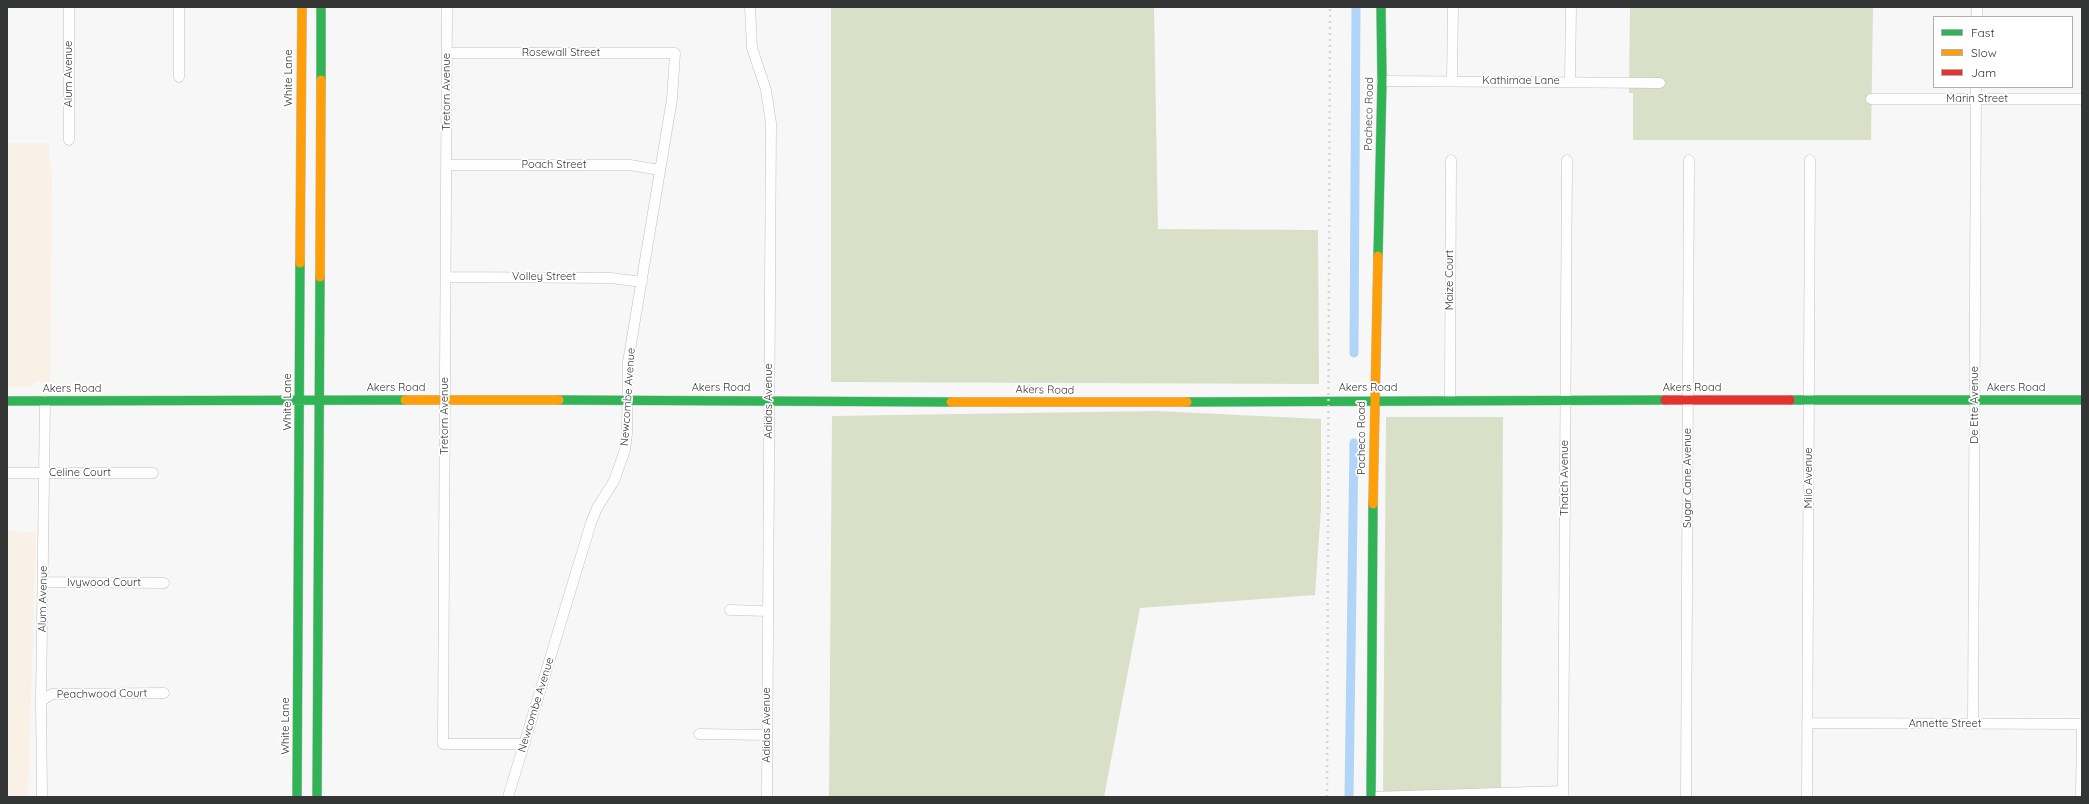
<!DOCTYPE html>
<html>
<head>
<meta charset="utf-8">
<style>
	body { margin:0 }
	#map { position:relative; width:2089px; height:804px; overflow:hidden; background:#f7f7f7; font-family:Quicksand,sans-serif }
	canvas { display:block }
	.frame { position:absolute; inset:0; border:8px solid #343535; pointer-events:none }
	.legend { position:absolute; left:1933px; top:16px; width:140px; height:72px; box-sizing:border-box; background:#fff; border:1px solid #aeaeae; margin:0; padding:5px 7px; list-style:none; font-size:12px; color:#343535 }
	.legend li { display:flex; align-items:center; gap:8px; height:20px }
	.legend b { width:20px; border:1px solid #aeaeae }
</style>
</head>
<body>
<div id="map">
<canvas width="2089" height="804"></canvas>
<div class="frame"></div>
<ul class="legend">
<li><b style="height:5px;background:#30b455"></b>Fast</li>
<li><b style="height:5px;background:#ff9f0a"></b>Slow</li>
<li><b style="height:5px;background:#e5322d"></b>Jam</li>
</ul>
</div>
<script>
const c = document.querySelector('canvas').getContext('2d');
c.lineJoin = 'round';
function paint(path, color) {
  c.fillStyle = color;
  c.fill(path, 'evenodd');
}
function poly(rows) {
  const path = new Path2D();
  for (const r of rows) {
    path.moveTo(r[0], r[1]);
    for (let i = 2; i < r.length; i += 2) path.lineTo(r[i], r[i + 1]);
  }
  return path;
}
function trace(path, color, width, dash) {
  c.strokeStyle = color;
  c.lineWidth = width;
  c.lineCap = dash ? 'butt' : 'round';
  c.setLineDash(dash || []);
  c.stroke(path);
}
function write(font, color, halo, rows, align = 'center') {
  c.font = font + ' Quicksand,sans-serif';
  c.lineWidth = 3.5;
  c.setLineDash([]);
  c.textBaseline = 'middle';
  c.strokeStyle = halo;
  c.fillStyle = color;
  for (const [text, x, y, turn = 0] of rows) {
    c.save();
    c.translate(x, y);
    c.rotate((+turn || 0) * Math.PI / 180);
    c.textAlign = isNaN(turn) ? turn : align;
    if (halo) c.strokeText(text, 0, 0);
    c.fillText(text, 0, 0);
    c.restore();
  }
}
paint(poly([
	[7,143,49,143,49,162,52,171,50,382,36,382,30,387,7,387],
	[7,531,36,533,28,797,7,797]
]), '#f9f0e6');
paint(poly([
	[831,7,1154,7,1158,229,1318,230,1319,384,831,382],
	[1630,7,1873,7,1871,140,1633,140,1633,93,1629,93],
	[1156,411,1321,419,1321,508,1315,595,1140,608,1104,797,829,797,832,416],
	[1386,417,1503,417,1501,797,1383,797]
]), '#dadfc8');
trace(poly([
	[1354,353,1356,7],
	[1349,797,1354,443]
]), '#b0d5f8', 9);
const street = poly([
	[69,7,69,140],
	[179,7,179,77],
	[447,7,443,744,524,744],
	[750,7,752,48,766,90,771,123,767,797],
	[1977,17,1977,7],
	[447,53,675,53,672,99,628,362,627,434,625,450,614,481,597,508,591,523,508,797],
	[1382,81,1660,83],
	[1452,81,1453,7],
	[1570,81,1571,7],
	[1871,99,2082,99],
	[446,165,630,165,660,170],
	[446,277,611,278,642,282],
	[1450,400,1451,160],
	[7,473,153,473],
	[44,582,164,583],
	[730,610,768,611],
	[41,701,52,694,164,693],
	[1807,723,2082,724],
	[1973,724,1976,87],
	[699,734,767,735],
	[42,797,41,701,45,401],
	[1371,797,1563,791],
	[1563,797,1567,160],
	[1686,797,1689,160],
	[1807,797,1810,160],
	[2081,797,2082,724]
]);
const fast = poly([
	[321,80,321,7],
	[1378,256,1382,81,1381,7],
	[559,400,951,402],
	[1790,400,2082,400],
	[7,401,405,400],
	[1187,402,1665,400],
	[297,797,300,263],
	[317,797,320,277],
	[1371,797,1373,504]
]);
const slow = poly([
	[300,263,302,7],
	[320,277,321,80],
	[405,400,559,400],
	[951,402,1187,402],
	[1373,504,1378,256]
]);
const jam = poly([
	[1665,400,1790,400]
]);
trace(street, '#c1c1c2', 11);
trace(fast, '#c1c1c2', 10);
trace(slow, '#c1c1c2', 10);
trace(jam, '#c1c1c2', 10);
trace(street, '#fefefe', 10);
trace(fast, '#30b455', 9);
trace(slow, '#ff9f0a', 9);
trace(jam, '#e5322d', 9);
trace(poly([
	[1327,797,1330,7]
]), '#d6d6d7', 2.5, [2, 4]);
write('11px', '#343535', '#fff', [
	["Rosewall Street",561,53],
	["Alum Avenue",69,74,-90],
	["White Lane",289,78,-90],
	["Kathimae Lane",1521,81],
	["Tretorn Avenue",447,92,-90],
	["Marin Street",1977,99],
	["Pacheco Road",1369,114,-89],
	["Poach Street",554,165],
	["Volley Street",544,277],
	["Maize Court",1450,280,-90],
	["Akers Road",396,388],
	["Akers Road",721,388],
	["Akers Road",1368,388],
	["Akers Road",1692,388],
	["Akers Road",2016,388],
	["Akers Road",72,389],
	["Akers Road",1045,390,1],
	["Newcombe Avenue",628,397,-86],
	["Adidas Avenue",769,401,-90],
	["White Lane",288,402,-90],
	["De Ette Avenue",1975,405,-90],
	["Tretorn Avenue",445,416,-90],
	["Pacheco Road",1362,438,-90],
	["Celine Court",80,473],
	["Thatch Avenue",1565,478,-90],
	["Sugar Cane Avenue",1688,478,-90],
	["Milo Avenue",1809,478,-90],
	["Ivywood Court",104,583],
	["Alum Avenue",43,599,-89],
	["Peachwood Court",102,694,-1],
	["Newcombe Avenue",536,705,-73],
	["Annette Street",1945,724],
	["Adidas Avenue",767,725,-90],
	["White Lane",286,726,-90]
]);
</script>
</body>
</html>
